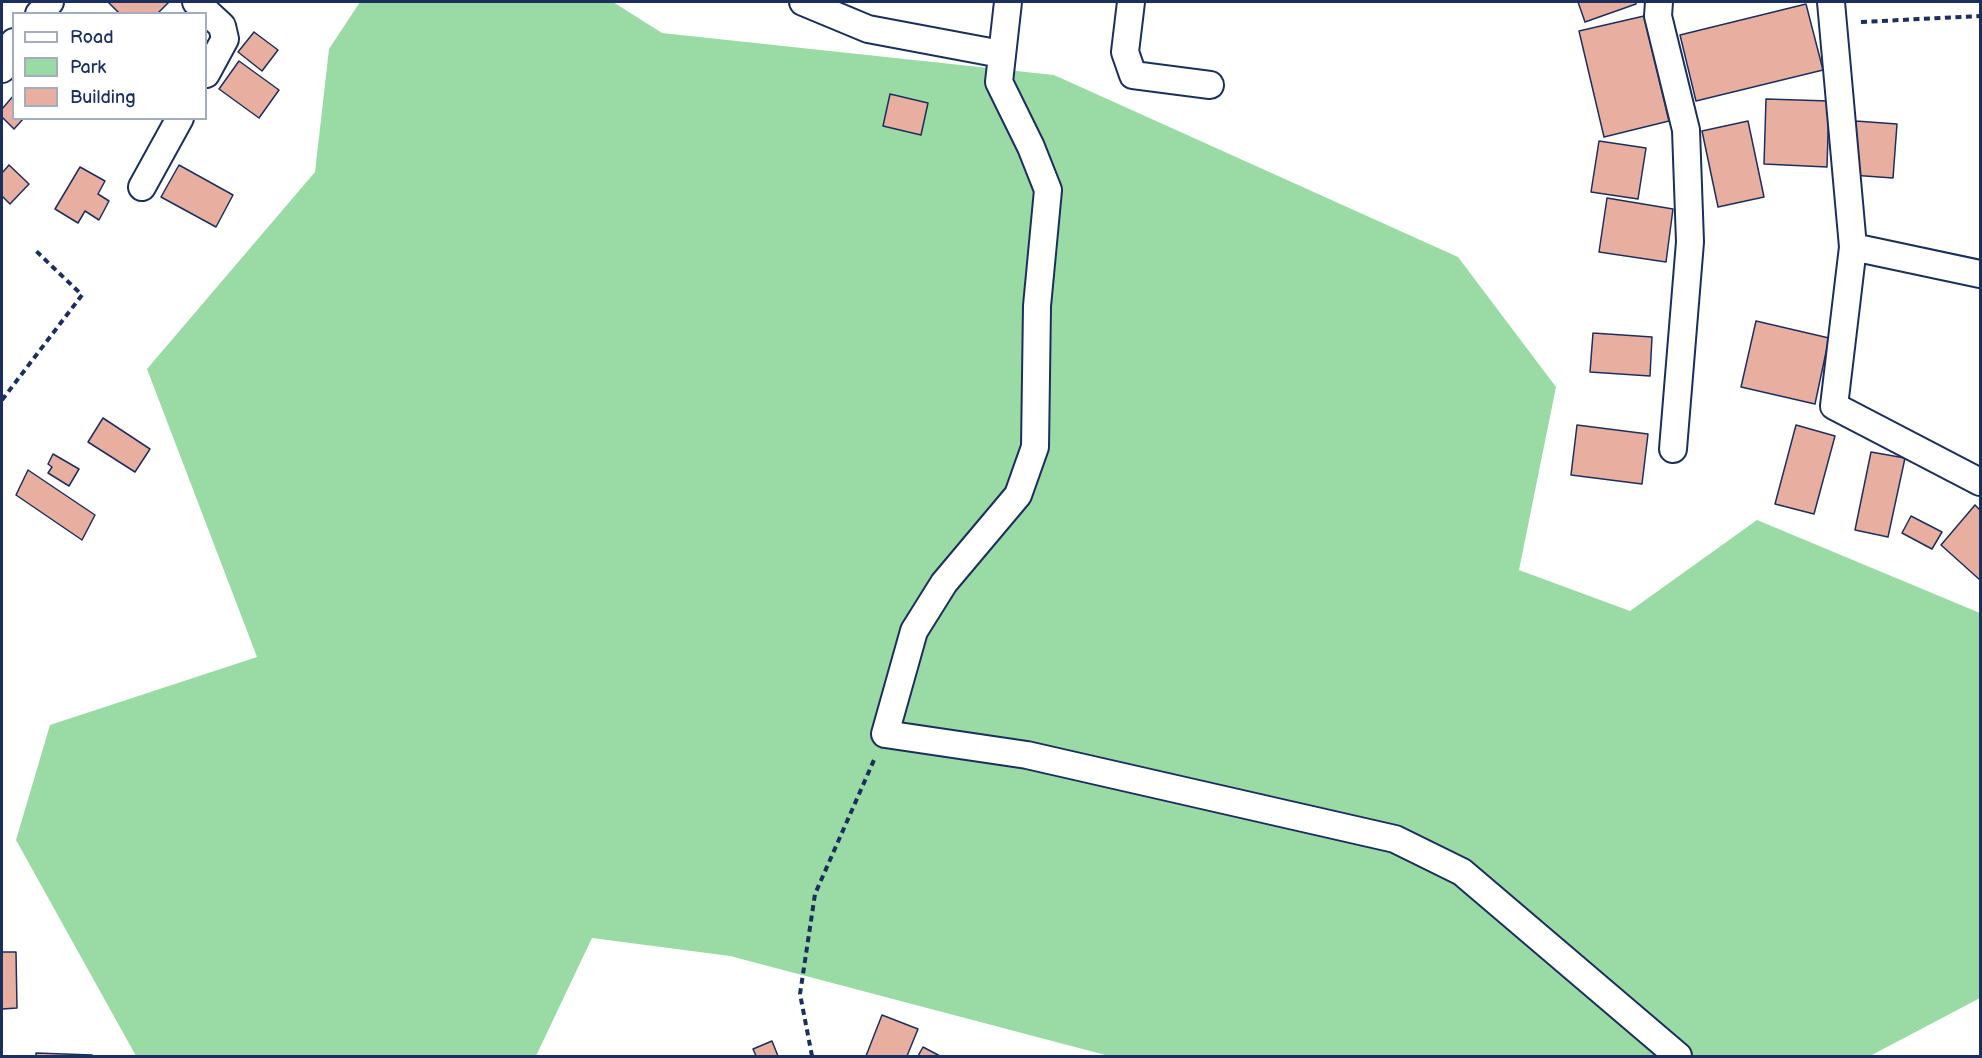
<!DOCTYPE html>
<html>
<head>
<meta charset="utf-8">
<style>
	body { margin:0 }
	#map { position:relative; width:1982px; height:1058px; overflow:hidden; background:#fff; font-family:"Balsamiq Sans",sans-serif }
	canvas { display:block }
	.frame { position:absolute; inset:0; border:3px solid #1b2f5e; pointer-events:none }
	.legend { position:absolute; left:12px; top:12px; width:195px; height:108px; box-sizing:border-box; background:#fff; border:2px solid #a4acbf; margin:0; padding:8px 10px; list-style:none; font-size:18px; color:#1b2f5e }
	.legend li { display:flex; align-items:center; gap:12px; height:30px }
	.legend b { width:30px; border:2px solid #a4acbf }
</style>
</head>
<body>
<div id="map">
<canvas width="1982" height="1058"></canvas>
<div class="frame"></div>
<ul class="legend">
<li><b style="height:8px;background:#fff"></b>Road</li>
<li><b style="height:16px;background:#9adba5"></b>Park</li>
<li><b style="height:16px;background:#e8afa1"></b>Building</li>
</ul>
</div>
<script>
const c = document.querySelector('canvas').getContext('2d');
c.lineJoin = 'round';
function paint(path, color) {
  c.fillStyle = color;
  c.fill(path, 'evenodd');
}
function poly(rows) {
  const path = new Path2D();
  for (const r of rows) {
    path.moveTo(r[0], r[1]);
    for (let i = 2; i < r.length; i += 2) path.lineTo(r[i], r[i + 1]);
  }
  return path;
}
function trace(path, color, width, dash) {
  c.strokeStyle = color;
  c.lineWidth = width;
  c.lineCap = dash ? 'butt' : 'round';
  c.setLineDash(dash || []);
  c.stroke(path);
}
paint(poly([
	[360,2,613,2,662,33,1054,75,1458,257,1556,387,1519,570,1630,611,1757,520,1980,613,1980,998,1870,1056,1109,1056,730,956,592,938,536,1056,136,1056,16,840,50,725,257,657,147,369,315,172,329,49]
]), '#9adba5');
const building = poly([
	[108,2,169,2,157,14,120,14,108,2],
	[1578,2,1636,2,1636,4,1585,22,1578,2],
	[1806,4,1823,70,1696,101,1680,35,1806,4],
	[1644,16,1669,121,1604,137,1579,31,1644,16],
	[254,32,278,50,262,71,238,52,254,32],
	[239,61,279,90,259,118,219,89,239,61],
	[890,94,928,103,921,135,883,126,890,94],
	[14,95,14,118,24,118,14,129,2,117,2,109,14,95],
	[1766,99,1829,101,1827,167,1764,164,1766,99],
	[1748,121,1764,197,1718,207,1702,131,1748,121],
	[1856,121,1897,124,1893,178,1851,175,1856,121],
	[1599,141,1646,148,1638,199,1591,192,1599,141],
	[9,165,29,184,10,204,2,196,2,173,9,165],
	[179,165,233,195,216,227,161,197,179,165],
	[80,167,105,181,98,194,109,201,99,220,85,211,78,223,55,209,80,167],
	[1607,198,1673,209,1666,262,1599,252,1607,198],
	[1756,321,1829,338,1815,404,1741,387,1756,321],
	[1593,333,1652,337,1650,376,1590,372,1593,333],
	[103,418,150,449,135,472,88,442,103,418],
	[1577,425,1648,434,1642,484,1571,475,1577,425],
	[1796,425,1835,436,1814,514,1775,504,1796,425],
	[1871,452,1905,458,1888,537,1855,530,1871,452],
	[53,454,79,469,69,486,48,473,52,467,48,464,53,454],
	[28,470,95,515,82,540,16,495,28,470],
	[1975,505,1980,510,1980,580,1941,545,1975,505],
	[1911,516,1942,532,1932,549,1902,533,1911,516],
	[2,952,16,952,17,1008,2,1009,2,952],
	[882,1015,918,1029,907,1056,866,1056,882,1015],
	[772,1041,778,1056,756,1056,753,1049,772,1041],
	[923,1047,940,1056,918,1056,923,1047],
	[36,1053,92,1055,91,1056,36,1056,36,1053]
]);
paint(building, '#e8afa1');
trace(building, '#1b2f5e', 1.5);
const street = poly([
	[196,2,222,26,225,39,206,74],
	[803,2,868,29,1001,54],
	[1008,2,999,82,1031,147,1048,190,1037,306,1035,447,1018,495,944,583,914,631,885,734,1027,755,1395,839,1462,872,1678,1056],
	[1131,2,1125,52,1133,75,1210,85],
	[1659,2,1658,16,1686,130,1690,242,1673,449],
	[1831,2,1853,247,1834,406,1980,482],
	[39,14,50,2],
	[2,69,14,42],
	[142,187,180,118],
	[1853,247,1980,274]
]);
trace(street, '#1b2f5e', 30);
trace(poly([
	[1861,22,1980,16],
	[2,400,82,295,34,249],
	[812,1056,800,994,815,894,874,760]
]), '#1b2f5e', 4, [6, 4.5]);
trace(street, '#fff', 26);
</script>
</body>
</html>
